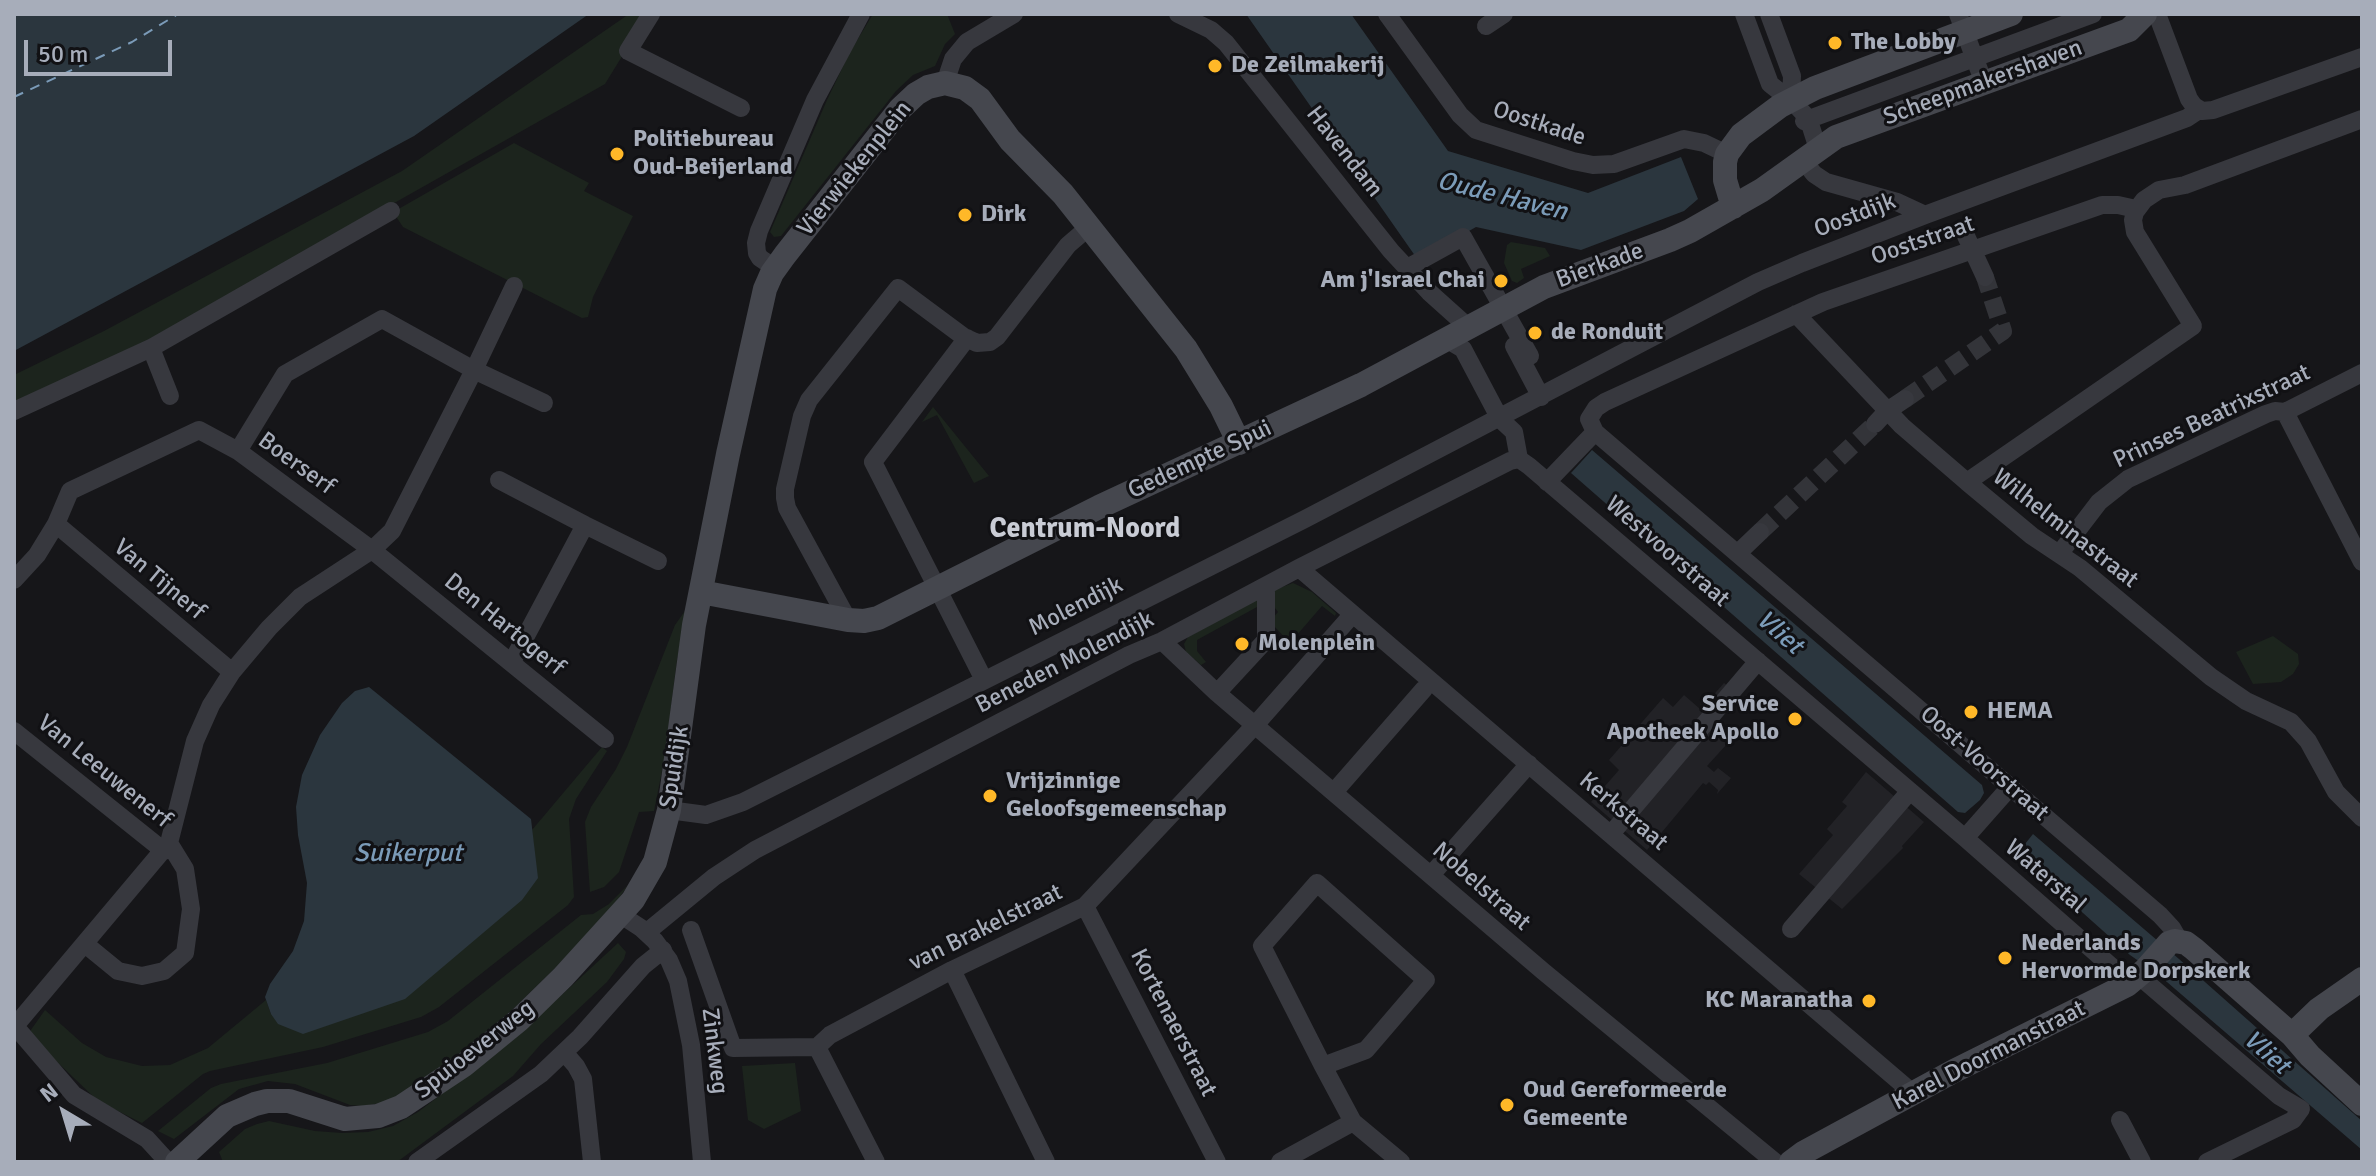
<!DOCTYPE html>
<html>
<head>
<meta charset="utf-8">
<style>
	body { margin:0 }
	#map { position:relative; width:2376px; height:1176px; overflow:hidden; background:#161619; font-family:Signika,sans-serif }
	canvas { display:block }
	.frame { position:absolute; inset:0; border:16px solid #a7adba; pointer-events:none }
	.north { position:absolute; left:24px; top:1072px; width:80px; height:80px; -webkit-text-stroke:6px #111114; paint-order:stroke; rotate:322deg; font-size:22px; font-weight:700; line-height:32px; text-align:center; color:#a7adba }
	.north::after { content:''; display:block; margin:auto; width:28px; height:36px; background:#a7adba; clip-path:polygon(50% 0,100% 100%,50% 72%,0 100%) }
	.scale { position:absolute; left:24px; top:40px; width:148px; height:36px; box-sizing:border-box; border:4px solid #a7adba; border-top:0; padding-left:10px; font-size:24px; line-height:28px; white-space:nowrap; color:#a7adba; -webkit-text-stroke:6px #111114; paint-order:stroke }
</style>
</head>
<body>
<div id="map">
<canvas width="2376" height="1176"></canvas>
<div class="frame"></div>
<div class="north">N</div>
<div class="scale">50 m</div>
</div>
<script>
const c = document.querySelector('canvas').getContext('2d');
c.lineJoin = 'round';
function paint(path, color) {
  c.fillStyle = color;
  c.fill(path, 'evenodd');
}
function poly(rows) {
  const path = new Path2D();
  for (const r of rows) {
    path.moveTo(r[0], r[1]);
    for (let i = 2; i < r.length; i += 2) path.lineTo(r[i], r[i + 1]);
  }
  return path;
}
function trace(path, color, width, dash) {
  c.strokeStyle = color;
  c.lineWidth = width;
  c.lineCap = dash ? 'butt' : 'round';
  c.setLineDash(dash || []);
  c.stroke(path);
}
function write(font, color, halo, rows, align = 'center') {
  c.font = font + ' Signika,sans-serif';
  c.lineWidth = 6;
  c.setLineDash([]);
  c.textBaseline = 'middle';
  c.strokeStyle = halo;
  c.fillStyle = color;
  for (const [text, x, y, turn = 0] of rows) {
    c.save();
    c.translate(x, y);
    c.rotate((+turn || 0) * Math.PI / 180);
    c.textAlign = isNaN(turn) ? turn : align;
    if (halo) c.strokeText(text, 0, 0);
    c.fillText(text, 0, 0);
    c.restore();
  }
}
paint(poly([
	[1724,683,1731,688,1708,728,1727,744,1707,766,1714,772,1718,768,1731,778,1717,794,1718,790,1709,782,1706,785,1703,783,1647,850,1591,802,1619,770,1609,760,1663,698,1673,707,1684,695,1707,715,1714,706,1709,700],
	[1866,772,1924,822,1902,846,1903,848,1842,909,1799,874,1833,835,1827,829,1847,806,1842,802]
]), '#222226');
paint(poly([
	[629,14,648,14,605,84,118,359,14,410,14,375,104,331,402,171],
	[873,14,947,14,955,34,945,44,935,66,913,75,896,91,781,236,774,237,770,232,827,100,850,52],
	[514,143,589,183,584,191,633,216,593,297,588,317,582,318,403,227,395,215,395,211],
	[1511,242,1545,248,1550,256,1521,269,1524,278,1517,283,1512,281,1504,263,1507,245],
	[933,407,989,476,974,483,937,415,922,422],
	[1293,583,1312,592,1336,613,1335,616,1322,606,1290,643,1273,625,1272,619,1278,612,1273,605,1274,590],
	[1260,597,1257,607,1197,640,1197,651,1206,662,1201,665,1186,652,1184,644,1188,637],
	[687,608,677,660,664,761,654,811,639,812,619,872,604,887,590,892,585,822,591,807,616,769,627,747,675,625],
	[2273,636,2298,654,2299,664,2293,674,2281,682,2253,684,2236,652],
	[602,747,607,751,576,799,569,819,574,897,568,905,439,1007,421,1017,323,1047,210,1071,203,1074,142,1123,98,1101,28,1034,45,1010,82,1043,106,1057,142,1066,170,1065,208,1048,266,1000,271,1014,534,850,532,830],
	[628,885,601,924,487,1034,394,1101,363,1106,350,1105,295,1084,268,1081,239,1089,174,1139,158,1131,211,1088,221,1084,327,1063,428,1032,448,1021,581,915,593,914,609,904],
	[618,943,626,952,624,959,607,982,541,1044,513,1076,397,1162,223,1162,219,1152,245,1129,257,1124,269,1121,315,1131,342,1133,368,1132,393,1126,418,1112,513,1040],
	[795,1063,801,1111,764,1129,748,1120,742,1066]
]), '#1c241d');
paint(poly([
	[14,14,589,14,414,136,14,351],
	[1246,14,1351,14,1448,151,1588,193,1681,157,1698,199,1684,211,1581,250,1476,227,1418,260],
	[1592,450,1982,785,1984,793,1980,800,1965,813,1958,812,1571,473],
	[369,687,531,819,538,878,522,900,405,999,303,1034,278,1024,271,1014,265,997,270,984,293,951,304,921,307,883,298,835,296,807,302,775,320,735,342,703,355,691],
	[2033,834,2179,959,2362,1121,2362,1150,2160,976,2130,955,2017,854]
]), '#2b363e');
trace(poly([
	[14,97,132,42,178,14]
]), '#7b9bb8', 2, [10, 8]);
trace(poly([
	[1905,399,2003,331,1985,277],
	[1760,532,1875,424]
]), '#333439', 18, [18, 9]);
trace(poly([
	[651,14,628,51,741,108],
	[1178,14,1211,30,1226,43,1391,251,1429,292,1468,327],
	[1387,14,1460,115,1476,130,1573,161,1593,165,1614,164,1684,139,1704,143,1727,154],
	[1744,14,1770,84,1794,103,1805,115,1811,127,1818,149],
	[1769,14,1792,76,1791,100],
	[1958,14,1984,83],
	[2157,14,2189,99,2194,106,2202,111,2213,110,2362,57],
	[1486,26,1504,14],
	[945,83,953,59,967,42,1014,14],
	[2362,119,2185,185,2159,190,2144,200,2135,212,2133,220,2135,232,2193,326,1967,482,2032,536,2080,568,2211,677,2246,701,2291,722,2308,741,2336,792,2362,818],
	[1804,121,2093,14],
	[1803,160,1814,174,1826,182,1897,202,1925,215],
	[2136,209,2118,205,2102,205,1823,302,1605,402,1596,408,1589,419,1595,432,2160,915,2172,928,2179,940],
	[1966,236,1985,277],
	[775,268,760,258,757,253,756,243,759,231,815,100,861,14],
	[1407,268,1463,237,1530,356],
	[1796,314,1902,426,1967,482],
	[967,338,873,462,984,680],
	[1446,339,1463,349,1500,419,1514,432,1519,459],
	[1514,346,1541,397],
	[151,348,170,396],
	[14,411,151,348,391,211],
	[2285,412,2362,562],
	[1875,424,1887,411,1905,399],
	[238,451,285,374,382,319,474,370,544,403],
	[1519,459,1529,466,1965,838,2112,967,2124,987],
	[499,480,585,525],
	[1547,482,1595,432],
	[56,524,232,672],
	[1738,553,1760,532],
	[2060,553,2099,502,2128,479,2266,414,2275,411,2285,412,2362,373],
	[1299,568,1914,1094],
	[14,580,37,555,56,524,70,491,199,430,238,451,372,550,605,739],
	[848,620,787,508,785,498,785,489,802,416,809,400,898,288,964,337,977,343,990,342,997,337,1068,245,1089,227],
	[1162,641,1217,693,1544,972,1775,1162],
	[512,662,585,525,658,561],
	[1217,693,1266,640,1266,592,1264,588],
	[14,731,164,851],
	[1334,792,1424,689],
	[669,810,706,815,743,802,1305,519,1758,282,1802,263,1925,215,2187,118,2199,110],
	[1611,834,1758,661],
	[1965,838,2010,787],
	[1431,875,1529,764],
	[1085,906,1217,1162],
	[621,915,641,928,655,941,669,960,678,981,691,1045,702,1162],
	[1791,929,1910,791],
	[691,930,733,1048,817,1047],
	[647,932,714,877,755,850,1129,655,1162,641,1299,568,1510,461,1519,459],
	[85,944,118,971,142,976,164,971,185,953,191,909,185,869,169,843],
	[952,970,1046,1162],
	[2139,976,2279,1096,2301,1109,2293,1120,2207,1162],
	[14,1025,74,1095,147,1139,168,1162],
	[15,1026,169,843,195,741,211,705,232,672,269,628,300,597,372,550,392,531,474,370,514,286],
	[817,1047,830,1035,952,970,1085,906,1256,724,1352,615],
	[817,1047,876,1162],
	[564,1052,576,1066,583,1079,592,1162],
	[1323,1066,1366,1050,1426,980,1317,883,1262,946,1323,1066,1353,1122],
	[2120,1120,2142,1162],
	[417,1162,541,1074,580,1037,643,966,663,950],
	[1280,1162,1353,1122,1401,1162]
]), '#37383e', 18);
trace(poly([
	[1733,207,1725,180,1725,162,1727,154,1741,135,1780,106,1815,88,2011,14],
	[701,592,848,620,864,621,878,618,1099,507,1361,385,1544,287,1670,240,1690,231,1762,190,1836,137,2129,30,2145,14],
	[2292,1035,2319,1009,2362,979],
	[177,1162,227,1116,255,1104,267,1101,289,1101,345,1119,378,1116,401,1107,464,1065,519,1020,563,977,633,900,655,862,669,810,694,625,728,454,765,289,772,273,785,255,900,109,916,94,928,87,945,83,965,88,980,99,1010,140,1063,194,1186,349,1221,406,1239,443],
	[1791,1162,1803,1153,1954,1071,2127,985,2145,970,2169,943,2175,941,2186,943,2194,949,2292,1035,2310,1056,2362,1104]
]), '#45474e', 24);
for (const [x, y, r, color] of [
	[1835,43,8,"#ffb828"],
	[1215,66,8,"#ffb828"],
	[617,154,8,"#ffb828"],
	[965,215,8,"#ffb828"],
	[1501,281,8,"#ffb828"],
	[1535,333,8,"#ffb828"],
	[1242,644,8,"#ffb828"],
	[1971,712,8,"#ffb828"],
	[1795,719,8,"#ffb828"],
	[990,796,8,"#ffb828"],
	[2005,958,8,"#ffb828"],
	[1869,1001,8,"#ffb828"],
	[1507,1105,8,"#ffb828"]
]) {
  const dot = new Path2D();
  dot.arc(x, y, r, 0, 2 * Math.PI);
  c.fillStyle = color;
  c.fill(dot);
  trace(dot, '#111114', 3);
}
write('bold 24px', '#a7adba', '#111114', [
	["The Lobby",1851,43],
	["De Zeilmakerij",1231,66],
	["Politiebureau",633,140],
	["Oud-Beijerland",633,168],
	["Dirk",981,215],
	["Am j'Israel Chai",1485,281,"right"],
	["de Ronduit",1551,333],
	["Molenplein",1258,644],
	["Service",1779,705,"right"],
	["Apotheek Apollo",1779,733,"right"],
	["HEMA",1987,712],
	["Vrijzinnige",1006,782],
	["Geloofsgemeenschap",1006,810],
	["Nederlands",2021,944],
	["Hervormde Dorpskerk",2021,972],
	["KC Maranatha",1853,1001,"right"],
	["Oud Gereformeerde",1523,1091],
	["Gemeente",1523,1119]
], 'left');
write('24px', '#a7adba', '#111114', [
	["Scheepmakershaven",1983,83,-20],
	["Oostkade",1539,124,18],
	["Havendam",1344,152,52],
	["Vierwiekenplein",855,169,-51],
	["Oostdijk",1855,216,-21],
	["Ooststraat",1923,241,-19],
	["Bierkade",1600,266,-20],
	["Prinses Beatrixstraat",2212,417,-25],
	["Gedempte Spui",1200,460,-25],
	["Boerserf",296,464,36],
	["Wilhelminastraat",2065,529,38],
	["Westvoorstraat",1667,552,41],
	["Van Tijnerf",159,580,40],
	["Molendijk",1076,607,-27],
	["Den Hartogerf",504,625,39],
	["Beneden Molendijk",1065,663,-27],
	["Oost-Voorstraat",1984,764,41],
	["Spuidijk",675,767,-81],
	["Van Leeuwenerf",104,772,39],
	["Kerkstraat",1623,812,40],
	["Waterstal",2045,877,41],
	["Nobelstraat",1481,887,41],
	["van Brakelstraat",986,928,-26],
	["Kortenaerstraat",1173,1023,63],
	["Spuioeverweg",475,1050,-38],
	["Zinkweg",714,1051,83],
	["Karel Doormanstraat",1989,1056,-27]
]);
write('italic 26px', '#7b9bb8', '#111114', [
	["Oude Haven",1502,197,14],
	["Vliet",1779,633,41],
	["Suikerput",408,854],
	["Vliet",2266,1053,41]
]);
write('bold 28px', '#c9ccd5', '#111114', [
	["Centrum-Noord",1085,530]
]);
</script>
</body>
</html>
